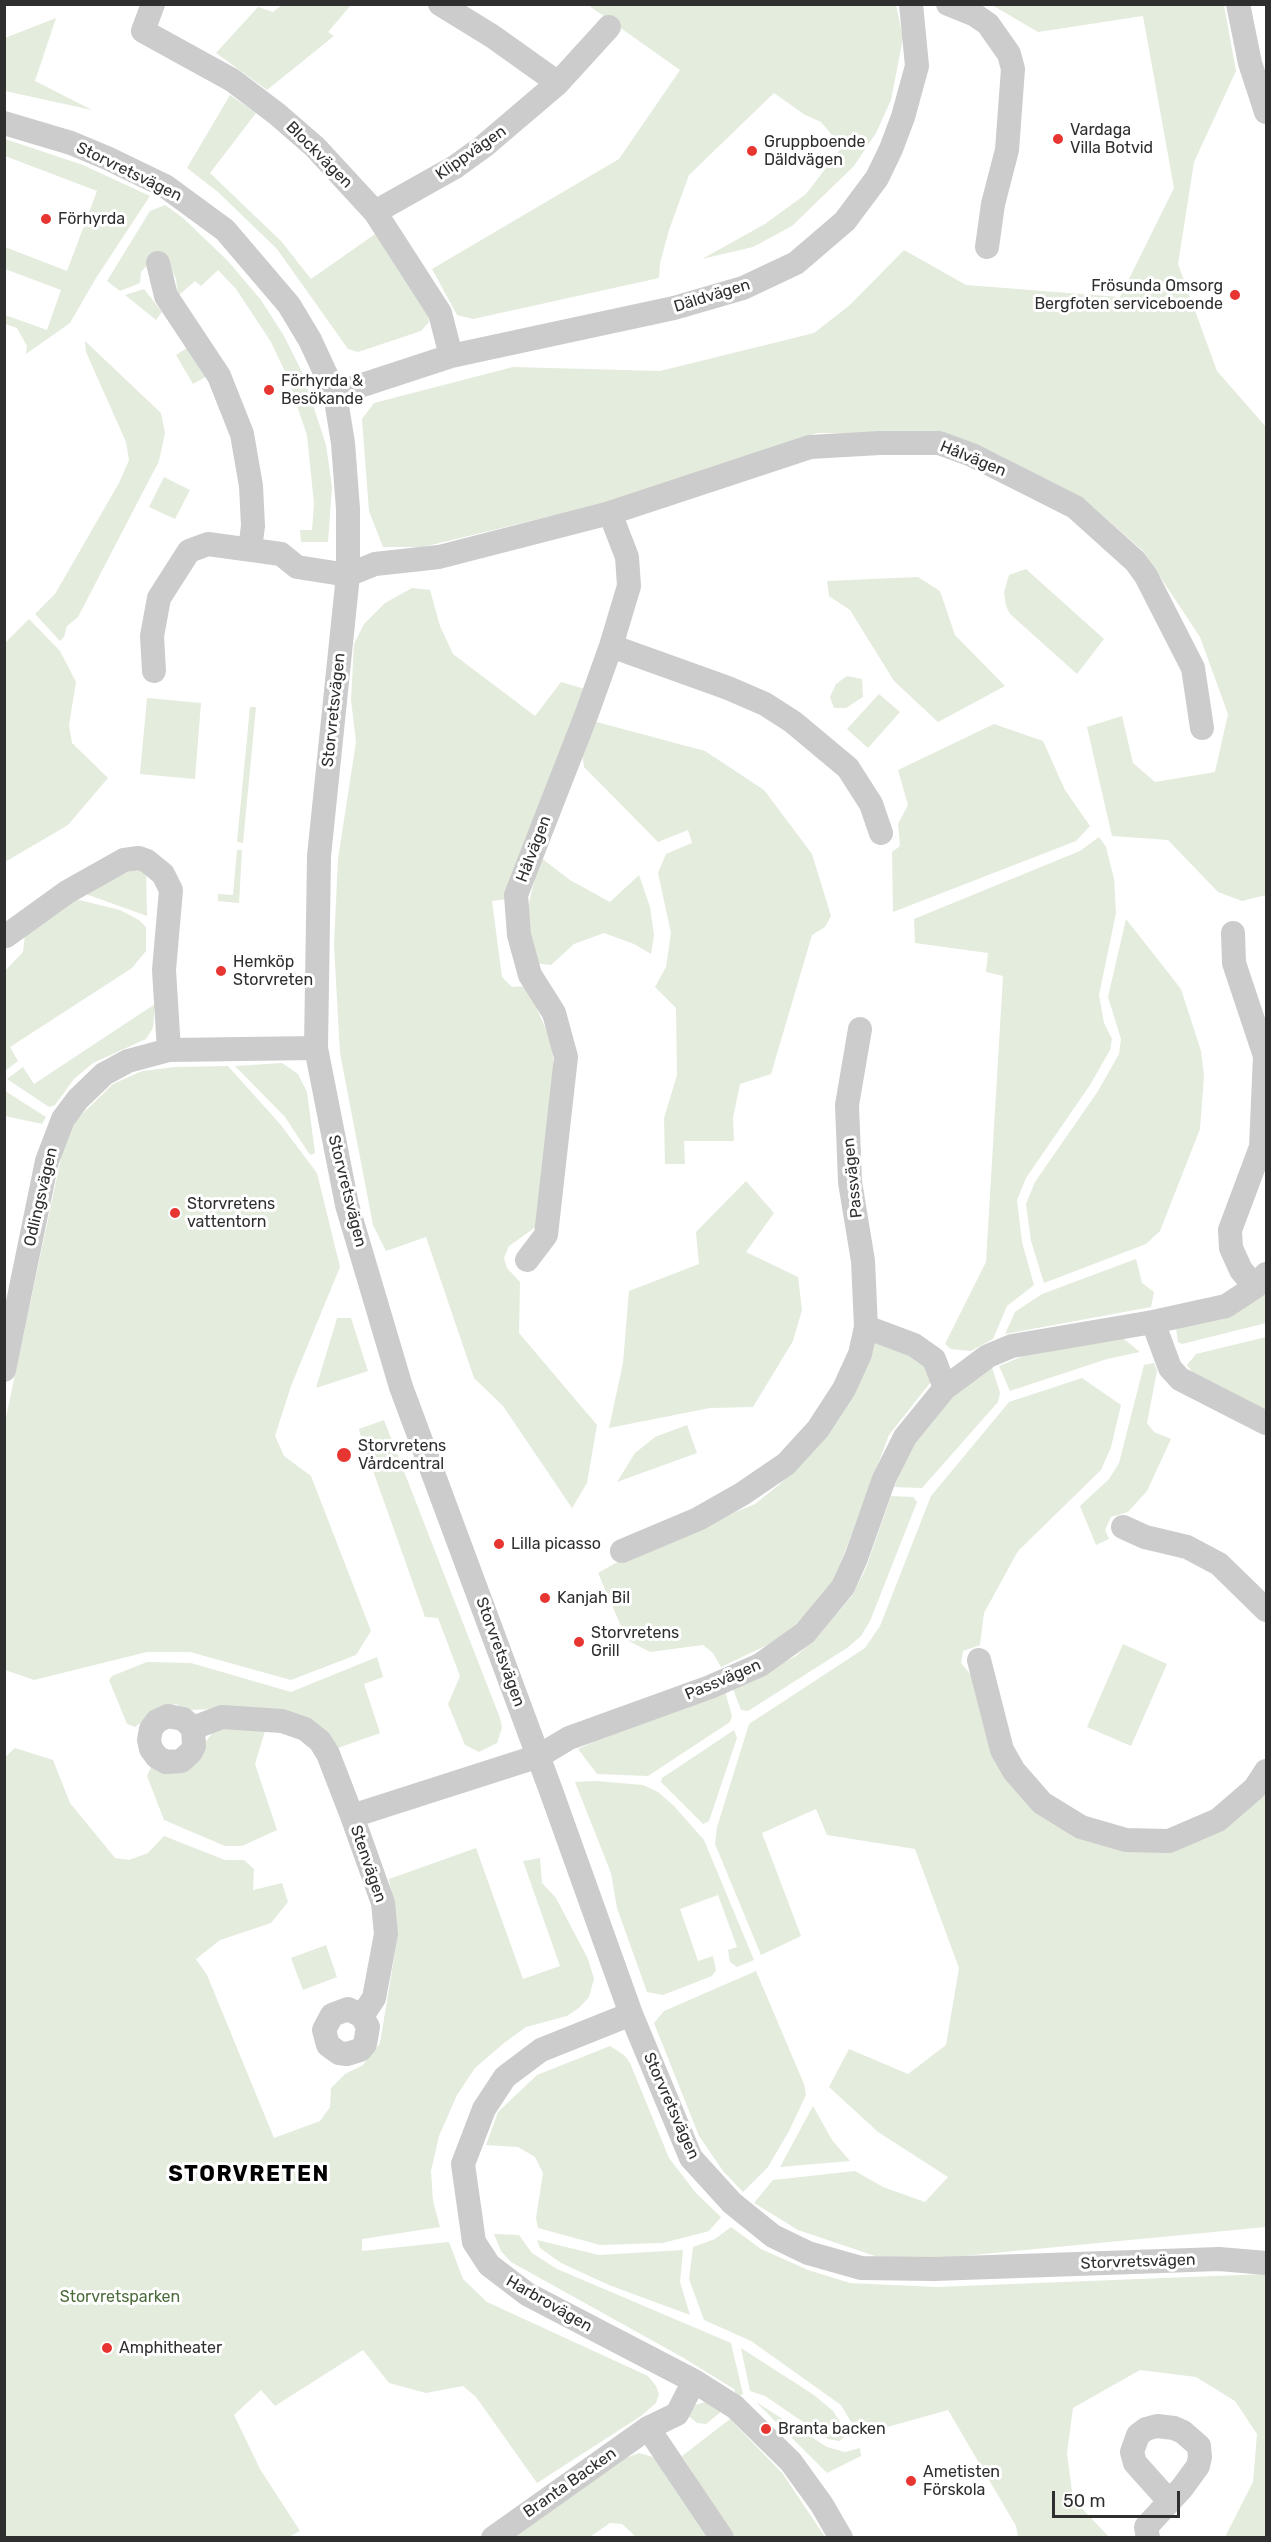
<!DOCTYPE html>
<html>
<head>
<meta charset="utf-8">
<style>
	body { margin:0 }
	#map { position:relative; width:1271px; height:2542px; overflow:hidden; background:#fff; font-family:Rubik,sans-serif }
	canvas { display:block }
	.frame { position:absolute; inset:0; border:6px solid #2f2f2f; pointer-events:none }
	.scale { position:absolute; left:1052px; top:2491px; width:128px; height:27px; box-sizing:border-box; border:3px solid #2f2f2f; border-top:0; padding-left:8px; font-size:18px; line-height:21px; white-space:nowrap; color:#2f2f2f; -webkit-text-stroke:4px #fff; paint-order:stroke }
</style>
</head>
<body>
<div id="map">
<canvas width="1271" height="2542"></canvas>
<div class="frame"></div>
<div class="scale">50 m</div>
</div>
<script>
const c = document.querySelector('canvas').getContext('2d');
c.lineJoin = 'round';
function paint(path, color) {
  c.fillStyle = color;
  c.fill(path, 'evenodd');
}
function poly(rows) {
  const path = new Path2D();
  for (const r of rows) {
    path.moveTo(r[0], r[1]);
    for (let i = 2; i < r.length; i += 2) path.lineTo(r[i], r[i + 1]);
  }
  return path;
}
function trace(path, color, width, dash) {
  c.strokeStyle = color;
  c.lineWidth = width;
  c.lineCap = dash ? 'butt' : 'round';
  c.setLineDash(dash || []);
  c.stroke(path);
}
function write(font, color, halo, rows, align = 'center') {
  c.font = font + ' Rubik,sans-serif';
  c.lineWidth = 6;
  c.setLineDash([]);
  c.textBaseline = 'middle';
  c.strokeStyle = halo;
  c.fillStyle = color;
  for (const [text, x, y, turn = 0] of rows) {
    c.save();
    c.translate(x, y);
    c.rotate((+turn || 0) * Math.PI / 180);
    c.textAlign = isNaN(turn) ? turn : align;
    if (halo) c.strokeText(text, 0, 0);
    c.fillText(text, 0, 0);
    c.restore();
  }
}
paint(poly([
	[282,5,351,5,328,32,334,36,267,90,216,53,258,7,273,12],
	[588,5,896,5,903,38,891,100,876,133,854,166,792,226,753,247,702,259,765,224,806,194,842,147,821,122,805,115,774,93,689,175,669,230,660,263,659,278,473,319,457,315,432,269,619,159,680,70],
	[992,5,1224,5,1236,71,1194,162,1178,264,1217,371,1266,427,1266,895,1242,901,1218,892,1168,840,1112,836,1087,727,1122,716,1133,763,1155,782,1215,772,1228,714,1200,637,1143,551,1093,507,999,455,948,434,817,433,613,501,423,547,383,547,369,511,362,419,374,403,513,367,660,371,814,333,850,305,904,250,966,285,1120,297,1174,188,1143,16,1038,32],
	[56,18,35,81,92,110,5,91,5,38],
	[230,95,256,113,210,173,281,241,311,279,378,232,428,310,429,322,421,331,358,352,348,349,277,249,218,192,187,168],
	[5,139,83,165,150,196,96,278,70,323,26,354,27,346,17,328,5,324,5,315,47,330,61,290,5,269,5,247,67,271,97,191,5,156],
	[165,205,183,218,227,260,261,300,284,336,303,374,326,445,332,487,328,542,301,542,300,530,312,530,314,504,307,435,286,374,271,342,236,289,218,270,201,286,195,281,178,296,176,279,169,264,149,263,141,272,140,283,120,291,107,281,150,211],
	[144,289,162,312,156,320,125,295],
	[85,341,161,413,165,433,159,461,78,617,67,626,64,637,60,641,35,614,55,594,119,483,129,460,126,442,86,352],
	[190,346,209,375,193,384,176,355],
	[164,477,190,490,175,519,149,507],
	[1026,569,1104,639,1077,674,1010,614,1006,606,1004,592,1009,575],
	[918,577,940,591,955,635,1005,686,938,722,894,681,850,610,829,596,827,581],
	[412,588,430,590,440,626,453,654,535,716,561,682,585,689,508,899,492,901,502,977,512,987,527,986,552,1043,554,1075,540,1224,509,1246,504,1258,507,1268,520,1282,519,1333,597,1425,587,1483,572,1508,503,1406,474,1378,426,1237,386,1251,373,1225,340,1053,334,945,338,859,356,742,351,700,354,644,364,624,385,603],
	[29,619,60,651,76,682,69,725,72,743,108,778,68,825,5,862,5,643],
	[847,676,862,679,863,697,846,708,834,708,830,697,836,684],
	[879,694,900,712,868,748,847,729],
	[147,698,201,703,195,779,140,774],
	[250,707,256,707,243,843,237,842],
	[593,721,705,751,764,790,812,854,831,916,825,927,812,935,771,1074,740,1084,733,1118,734,1141,684,1141,685,1164,665,1164,664,1118,677,1075,676,1008,655,987,666,967,671,933,658,873,666,854,692,843,688,830,658,842,584,767,582,754],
	[994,724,1043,741,1065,790,1090,826,1076,841,893,912,892,852,900,846,898,824,908,805,898,770],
	[1099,837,1106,847,1114,879,1116,913,1099,995,1104,1023,1112,1039,1110,1050,1090,1085,1026,1178,1017,1200,1022,1242,1034,1285,1007,1306,993,1339,971,1351,951,1349,945,1344,986,1262,1003,976,986,972,988,953,915,943,914,919,1080,851],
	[237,850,242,850,239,903,218,901,218,894,233,895],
	[540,857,570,880,610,902,639,875,650,907,654,935,651,954,634,944,604,933,574,944,551,965,534,963,525,919],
	[133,870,146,871,147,916,80,892],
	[71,898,120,910,139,920,146,927,146,951,132,968,10,1047,18,1061,5,1071,4,972,23,952,26,925],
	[1126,919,1181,989,1201,1051,1204,1076,1200,1129,1160,1231,1146,1244,1044,1283,1031,1241,1026,1204,1035,1182,1098,1091,1119,1054,1121,1039,1108,997],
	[155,1004,153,1028,146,1039,93,1063,74,1079,55,1105,49,1107,7,1079,23,1067,34,1084],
	[282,1063,298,1074,307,1092,315,1153,310,1155,285,1117,235,1066],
	[228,1066,280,1124,317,1173,340,1267,291,1386,275,1436,284,1456,311,1476,371,1631,356,1655,291,1680,190,1652,147,1652,34,1680,5,1670,5,1422,65,1139,76,1120,113,1084,142,1071,175,1067],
	[5,1091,46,1117,42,1124,5,1116],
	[746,1181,774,1213,746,1252,798,1277,802,1310,793,1341,753,1407,710,1408,609,1428,623,1363,629,1291,699,1264,696,1232],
	[1136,1259,1142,1283,1154,1292,1151,1307,1005,1334,1015,1312,1042,1294],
	[1266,1285,1266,1323,1182,1344,1178,1342,1175,1322],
	[337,1318,351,1318,368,1371,316,1388],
	[1120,1336,1140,1352,1107,1359,1010,1391,999,1366,1033,1352],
	[1266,1337,1266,1412,1195,1376,1187,1365,1196,1354],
	[873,1342,919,1356,934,1378,889,1435,832,1586,811,1612,780,1639,721,1667,713,1653,703,1645,650,1652,627,1640,598,1573,628,1556,755,1504,780,1484,815,1448],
	[1154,1363,1157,1371,1147,1423,1154,1432,1171,1439,1147,1491,1128,1512,1111,1517,1105,1530,1109,1539,1096,1545,1080,1506,1109,1479,1119,1463,1144,1365],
	[992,1367,1000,1393,998,1402,922,1488,894,1487,918,1434,940,1407],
	[1082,1378,1121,1405,1111,1447,1101,1470,1018,1551,984,1613,980,1645,963,1651,961,1663,971,1675,1020,1793,1172,1846,1266,1785,1266,2227,931,2259,875,2256,798,2230,754,2203,773,2180,855,2171,883,2187,925,2202,948,2177,878,2132,829,2087,849,2049,908,2074,946,2045,959,1968,915,1849,827,1835,816,1809,762,1833,801,1936,761,1955,715,1844,717,1827,749,1724,865,1648,880,1626,931,1496,1009,1402],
	[384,1420,500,1718,502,1728,497,1743,479,1752,465,1745,448,1704,460,1676,438,1618,425,1617,360,1434,359,1429],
	[687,1425,697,1453,617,1482,635,1453,655,1437],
	[891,1496,913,1497,917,1502,870,1621,861,1636,847,1648,748,1711,741,1710,733,1689,796,1656,815,1639,852,1596,866,1568],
	[1123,1644,1167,1664,1131,1746,1087,1727],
	[377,1657,383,1677,364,1684,380,1733,338,1748,217,1709,187,1710,176,1704,160,1708,135,1727,127,1724,109,1680,112,1676,147,1662,191,1663,291,1692],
	[725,1691,732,1716,730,1722,648,1776,597,1774,578,1749,627,1726],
	[216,1728,265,1731,255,1764,277,1830,242,1846,225,1846,164,1820,147,1776,151,1767,184,1771],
	[734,1730,737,1738,709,1821,703,1824,661,1782,662,1778],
	[15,1748,53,1760,70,1803,115,1858,129,1860,148,1853,164,1836,225,1860,244,1860,254,1869,253,1890,282,1883,288,1902,271,1923,220,1940,196,1959,207,1975,274,2138,320,2121,330,2107,331,2088,345,2074,363,2065,380,2043,398,1934,389,1879,476,1848,523,1979,560,1966,523,1861,540,1858,542,1883,556,1898,588,1959,594,1979,589,1997,579,2008,567,2016,526,2027,504,2043,475,2068,457,2095,439,2136,431,2171,433,2201,440,2227,362,2239,362,2251,449,2242,463,2279,487,2302,648,2376,656,2386,659,2394,656,2403,641,2416,537,2483,476,2397,463,2386,426,2393,389,2383,363,2350,275,2406,261,2390,234,2415,260,2469,300,2531,287,2538,5,2537,4,1758],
	[596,1781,643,1785,658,1792,674,1806,704,1840,754,1960,737,1967,730,1962,728,1950,737,1947,718,1895,680,1909,698,1961,713,1956,716,1970,712,1976,663,1995,647,1992,617,1908,611,1873,575,1782],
	[326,1945,337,1977,303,1990,291,1958],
	[756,1971,804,2084,806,2095,789,2131,768,2167,743,2192,723,2171,699,2136,654,2023,664,2011],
	[610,2046,624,2055,630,2063,669,2158,696,2193,721,2217,709,2231,663,2243,600,2245,538,2228,536,2218,543,2173,535,2157,518,2147,486,2145,498,2112,537,2075],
	[813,2106,832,2140,850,2161,780,2167],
	[731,2227,761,2249,808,2270,850,2283,936,2287,1266,2274,1266,2537,1225,2537,1253,2482,1257,2434,1235,2401,1196,2377,1140,2370,1073,2408,1067,2453,1073,2499,1109,2537,1018,2537,1016,2526,948,2410,859,2435,841,2405,751,2341,704,2320,689,2279,693,2247,715,2239],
	[494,2234,519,2235,532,2253,557,2269,731,2343,743,2394,737,2398,734,2389,682,2357,511,2262,501,2251],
	[537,2240,599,2255,683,2250,680,2282,690,2315,609,2285,561,2263,540,2248],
	[741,2348,814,2395,833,2411,845,2430,845,2437,839,2441,828,2439,765,2396,750,2391],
	[712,2400,727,2407,706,2424,697,2423,685,2413,695,2405],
	[756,2402,827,2447,845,2452,860,2448,861,2456,827,2473],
	[730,2419,783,2474,825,2537,733,2537,682,2456],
	[639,2453,653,2457,667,2469,712,2537,636,2537,622,2524,610,2523,590,2537,507,2538,620,2460]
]), '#e4ecdd');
trace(poly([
	[153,4,143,31,232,80,277,114,315,147,375,212,440,313,451,356],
	[440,4,492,36,558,83],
	[948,4,975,15,988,24,1009,54,1013,69,1007,150,993,204,987,247],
	[1238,4,1250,63,1266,112],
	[4,123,71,143,107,158,165,186,225,230,289,305,310,340,335,394,343,443,348,509,348,575,319,856,316,1048,347,1205,401,1387,550,1788,631,2014,691,2158,732,2203,773,2236,808,2253,861,2268,934,2269,1219,2259,1266,2263],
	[375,212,455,167,484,146,558,83,609,27],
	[158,263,166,296,219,376,242,434,251,486,253,526,250,549],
	[335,394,451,356,674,308,743,288,796,263,845,221,877,178,891,149,903,117,917,66,911,4],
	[611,646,728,688,765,704,793,722,848,768,871,804,881,833],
	[154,671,152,636,159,598,189,551,208,544,281,554,297,567,348,575,375,564,439,557,610,513,810,447,880,443,939,443,972,455,1075,507,1135,561,1146,576,1193,668,1202,728],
	[1233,933,1234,963,1265,1056,1261,1147,1230,1230,1231,1248,1241,1270,1255,1287],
	[6,936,67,892,124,860,139,858,147,861,163,874,171,890,164,970,169,1050],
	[860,1029,847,1105,850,1182,863,1261,866,1327,914,1345,934,1359,945,1388],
	[527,1260,546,1235,566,1057,554,1013,530,975,519,935,516,895,587,713,611,646,629,586,627,557,610,513],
	[1153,1322,1226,1306,1255,1287,1266,1274],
	[4,1370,47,1161,63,1119,78,1099,104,1074,128,1061,169,1050,316,1048],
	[1123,1527,1145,1537,1187,1547,1219,1564,1266,1610],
	[622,1551,698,1519,742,1494,786,1464,818,1429,844,1389,860,1354,866,1327],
	[979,1660,1002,1750,1014,1771,1042,1803,1081,1827,1126,1840,1169,1841,1218,1820,1255,1788,1266,1771],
	[193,1728,194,1746,191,1752,181,1761,166,1762,157,1757,151,1749,149,1740,151,1729,157,1721,168,1716,183,1719,193,1728,222,1717,282,1721,305,1729,320,1741,328,1754,352,1816,539,1756,569,1738,710,1687,760,1665,805,1633,843,1587,856,1558,884,1479,905,1437,945,1388,988,1356,1012,1346,1153,1322,1170,1368,1180,1379,1266,1423],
	[352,1816,383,1903,386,1934,374,1998,362,2016,368,2027,365,2044,360,2050,347,2054,339,2053,328,2045,324,2030,332,2015,348,2009,362,2016],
	[631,2014,541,2050,505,2077,484,2109,463,2164,474,2242,489,2265,527,2294,694,2381,735,2407,791,2462,822,2505,841,2538],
	[648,2428,722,2538],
	[493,2538,648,2428,677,2414,694,2381],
	[1148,2538,1146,2527,1182,2488,1198,2466,1200,2457,1199,2446,1183,2432,1174,2428,1157,2426,1146,2429,1138,2435,1132,2452,1135,2463,1169,2501]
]), '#ccc', 24);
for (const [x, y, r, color] of [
	[1058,139,6,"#e73531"],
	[752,151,6,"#e73531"],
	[46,219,6,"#e73531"],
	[1235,295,6,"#e73531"],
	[269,390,6,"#e73531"],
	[221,971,6,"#e73531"],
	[175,1213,6,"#e73531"],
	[344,1455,8,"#e73531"],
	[499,1544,6,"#e73531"],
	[545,1598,6,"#e73531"],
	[579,1642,6,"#e73531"],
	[107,2348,6,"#e73531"],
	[766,2429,6,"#e73531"],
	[911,2481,6,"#e73531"]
]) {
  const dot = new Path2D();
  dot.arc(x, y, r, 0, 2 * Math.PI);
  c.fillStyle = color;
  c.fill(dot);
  trace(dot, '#fff', 2);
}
write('16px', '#2f2f2f', '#fff', [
	["Vardaga",1070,130],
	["Villa Botvid",1070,148],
	["Gruppboende",764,142],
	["Däldvägen",764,160],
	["Förhyrda",58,219],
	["Frösunda Omsorg",1223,286,"right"],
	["Bergfoten serviceboende",1223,304,"right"],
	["Förhyrda &",281,381],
	["Besökande",281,399],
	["Hemköp",233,962],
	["Storvreten",233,980],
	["Storvretens",187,1204],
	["vattentorn",187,1222],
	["Storvretens",358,1446],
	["Vårdcentral",358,1464],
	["Lilla picasso",511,1544],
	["Kanjah Bil",557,1598],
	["Storvretens",591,1633],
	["Grill",591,1651],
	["Amphitheater",119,2348],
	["Branta backen",778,2429],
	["Ametisten",923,2472],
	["Förskola",923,2490]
], 'left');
write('16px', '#2f2f2f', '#fff', [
	["Klippvägen",471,153,-35],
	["Blockvägen",319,155,45],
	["Storvretsvägen",129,172,26],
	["Däldvägen",712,296,-17],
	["Hålvägen",973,459,22],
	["Storvretsvägen",334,710,-84],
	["Hålvägen",534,849,-69],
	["Passvägen",853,1178,-96],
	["Storvretsvägen",347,1191,76],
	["Odlingsvägen",41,1197,-77],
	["Storvretsvägen",500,1652,70],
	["Passvägen",723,1680,-23],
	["Stenvägen",368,1864,71],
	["Storvretsvägen",671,2106,66],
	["Storvretsvägen",1138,2262,-2],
	["Harbrovägen",549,2304,30],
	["Branta Backen",570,2483,-35]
]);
write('16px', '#4d6c3c', '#fff', [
	["Storvretsparken",120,2297]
]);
c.letterSpacing = '1.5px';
write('bold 22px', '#000', '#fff', [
	["STORVRETEN",249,2175]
]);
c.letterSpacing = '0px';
</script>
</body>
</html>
